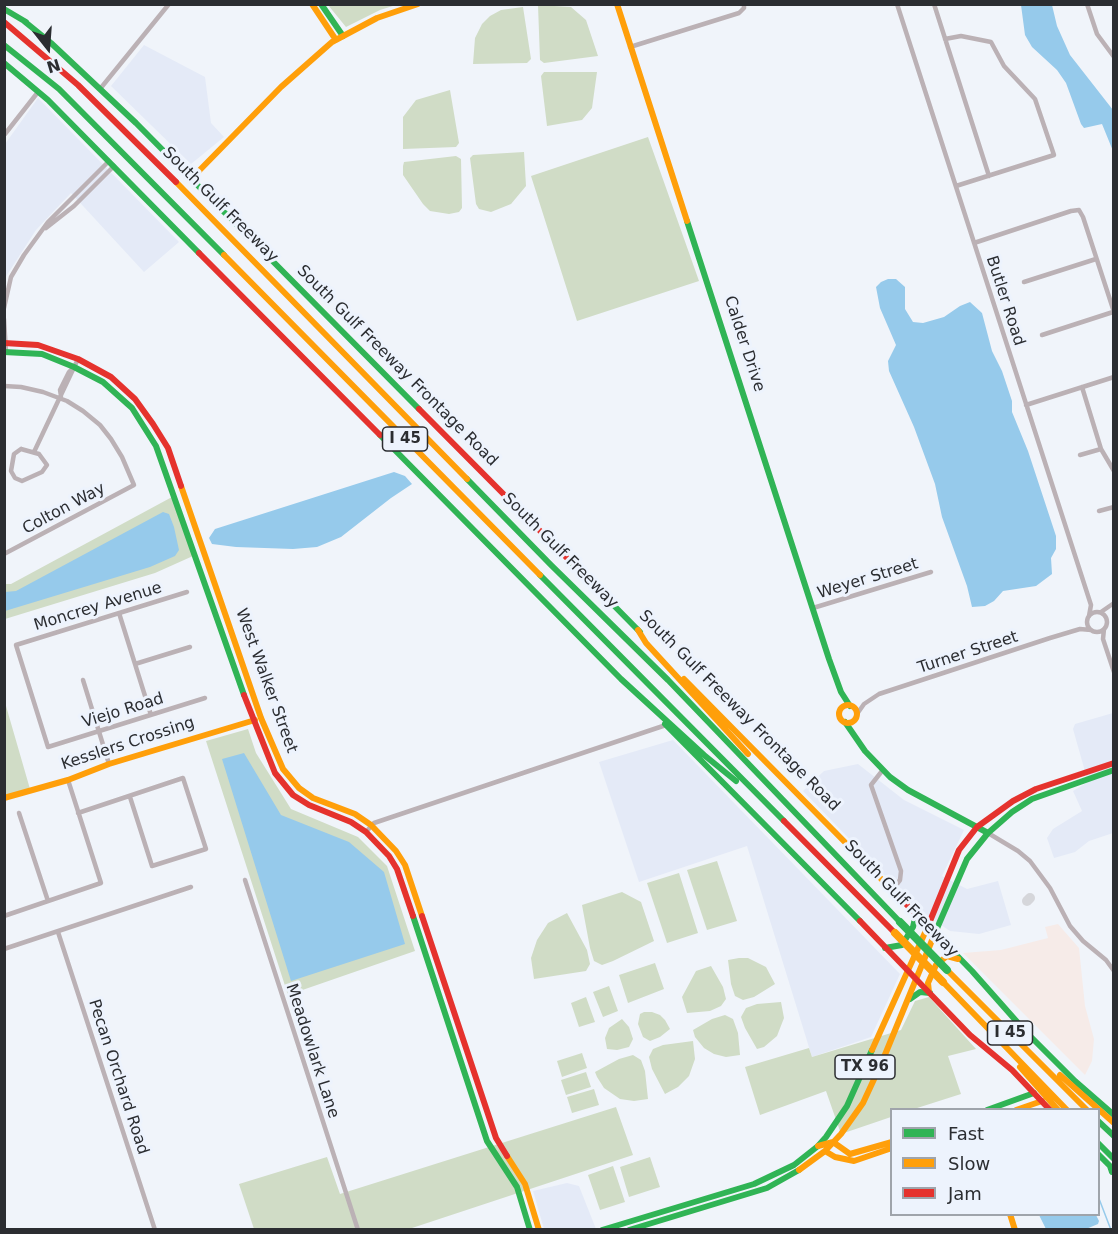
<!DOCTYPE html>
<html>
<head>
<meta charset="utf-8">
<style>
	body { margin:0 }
	#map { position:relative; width:1118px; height:1234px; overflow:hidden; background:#f0f4fa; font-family:"DejaVu Sans",sans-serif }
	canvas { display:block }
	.frame { position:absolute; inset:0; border:6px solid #2b2d31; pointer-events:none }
	.legend { position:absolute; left:890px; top:1108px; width:210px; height:108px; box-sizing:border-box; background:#edf3fd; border:2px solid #9fa4ab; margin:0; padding:8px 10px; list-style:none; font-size:18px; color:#2b2d31 }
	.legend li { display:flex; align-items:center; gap:12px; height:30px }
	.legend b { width:30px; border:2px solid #9fa4ab }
	.north { position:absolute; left:18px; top:18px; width:60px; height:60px; -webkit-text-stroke:4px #edf3fd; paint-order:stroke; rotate:163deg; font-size:16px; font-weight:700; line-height:24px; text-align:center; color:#2b2d31 }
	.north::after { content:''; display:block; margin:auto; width:21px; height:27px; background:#2b2d31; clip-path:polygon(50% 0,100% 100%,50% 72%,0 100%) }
</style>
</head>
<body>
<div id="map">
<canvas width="1118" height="1234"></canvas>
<div class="frame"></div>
<ul class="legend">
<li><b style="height:8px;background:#30b455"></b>Fast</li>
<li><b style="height:8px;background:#ff9f0a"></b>Slow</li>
<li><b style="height:8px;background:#e5322d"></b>Jam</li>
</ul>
<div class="north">N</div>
</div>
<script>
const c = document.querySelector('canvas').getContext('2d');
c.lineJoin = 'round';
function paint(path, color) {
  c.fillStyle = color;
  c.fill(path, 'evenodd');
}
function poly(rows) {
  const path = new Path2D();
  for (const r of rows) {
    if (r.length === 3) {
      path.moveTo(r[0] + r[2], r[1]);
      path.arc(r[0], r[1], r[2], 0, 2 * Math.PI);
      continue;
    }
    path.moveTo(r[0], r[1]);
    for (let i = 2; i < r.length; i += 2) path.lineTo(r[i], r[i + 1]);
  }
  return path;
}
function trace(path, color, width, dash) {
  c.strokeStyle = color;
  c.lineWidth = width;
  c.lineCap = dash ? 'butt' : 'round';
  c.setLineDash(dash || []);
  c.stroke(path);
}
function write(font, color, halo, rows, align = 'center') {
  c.font = font + ' "DejaVu Sans",sans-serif';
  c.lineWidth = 6;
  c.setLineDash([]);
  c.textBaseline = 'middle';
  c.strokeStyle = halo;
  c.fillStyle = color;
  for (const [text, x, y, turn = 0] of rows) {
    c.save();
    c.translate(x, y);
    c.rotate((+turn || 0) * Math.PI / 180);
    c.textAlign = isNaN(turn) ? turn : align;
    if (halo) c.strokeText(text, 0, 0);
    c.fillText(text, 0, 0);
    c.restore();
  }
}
paint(poly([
	[144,45,205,77,211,123,224,137,191,164,111,86],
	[38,98,179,242,144,272,71,193,36,230,5,278,5,144],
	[1113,713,1113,833,1089,841,1075,852,1054,858,1047,838,1053,829,1082,811,1073,791,1088,782,1073,729,1075,724],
	[673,740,900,974,871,1037,812,1057,747,846,639,882,599,762],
	[858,764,904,800,964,830,942,876,967,889,998,881,1011,925,979,934,950,931,917,909,803,791,824,771],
	[567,1183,579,1186,596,1229,544,1229,533,1191]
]), '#e4eaf7');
paint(poly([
	[1058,924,1079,948,1085,1006,1094,1039,1092,1061,1085,1075,963,953,1001,950,1048,938,1045,927]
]), '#f6ebe8');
paint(poly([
	[328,5,396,5,380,10,346,27],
	[538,5,571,7,586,20,598,56,544,63,540,60],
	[523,7,531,59,527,63,473,64,475,38,482,24,490,16,501,10],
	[544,72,597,72,592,108,582,120,547,126,541,76],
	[450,90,459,143,456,147,403,149,403,117,416,100],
	[648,137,699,281,577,321,531,176],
	[524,152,526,186,511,204,491,212,479,209,476,204,470,158,473,155],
	[456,156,461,159,462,208,459,212,449,214,430,211,423,204,403,175,403,166,404,162],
	[172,497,193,556,155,573,5,619,5,584,11,584],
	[4,699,30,789,4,796],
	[248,729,256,753,291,809,358,837,387,866,415,951,288,995,206,741],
	[717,861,737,921,707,930,687,870],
	[679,873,698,933,667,943,647,883],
	[622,892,641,902,654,941,613,961,602,965,594,961,590,948,582,905],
	[567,913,587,950,590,964,586,971,534,979,531,958,537,940,548,923],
	[739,958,748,958,766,967,775,984,754,997,743,1000,735,996,731,984,728,960],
	[655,963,664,989,628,1003,619,975],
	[711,966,723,987,726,999,721,1006,710,1011,687,1013,682,997,696,971],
	[609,986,618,1011,603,1017,593,992],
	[586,997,595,1022,579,1027,571,1003],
	[929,997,976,1049,948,1056,961,1094,914,1109,892,1110,891,1117,841,1134,826,1091,760,1115,745,1067,809,1048,812,1057,901,1030,915,1001],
	[781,1002,784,1018,777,1036,764,1047,757,1049,745,1028,741,1017,746,1008,757,1004],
	[644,1012,652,1012,660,1015,665,1020,670,1029,660,1037,650,1041,643,1037,638,1024,640,1014],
	[725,1015,733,1019,738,1033,740,1055,726,1057,714,1054,704,1048,695,1037,693,1030,712,1019],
	[622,1019,629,1027,633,1039,629,1047,617,1050,607,1049,605,1038,609,1028],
	[693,1041,695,1059,689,1076,678,1087,665,1094,652,1069,649,1057,653,1049,663,1045],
	[582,1053,587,1068,562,1077,557,1061],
	[633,1055,641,1060,645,1071,648,1099,634,1101,620,1099,604,1088,597,1077,595,1072,619,1059],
	[586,1072,591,1087,566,1095,561,1080],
	[594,1089,599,1105,572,1113,567,1097],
	[616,1107,633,1155,409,1229,254,1229,239,1184,327,1157,340,1194],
	[650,1157,660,1187,629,1197,620,1167],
	[613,1166,625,1202,600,1210,588,1175]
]), '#d0dcc6');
paint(poly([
	[1021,5,1052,5,1057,26,1070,55,1113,110,1113,151,1102,124,1084,128,1081,124,1066,83,1057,70,1032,47,1025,35],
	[888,279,896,279,905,287,905,309,913,322,923,323,944,317,960,306,970,302,982,313,992,351,1002,371,1012,401,1012,412,1028,451,1056,536,1056,549,1051,558,1052,574,1036,586,1003,591,994,601,985,606,972,607,967,586,942,517,935,484,914,427,889,371,888,361,896,345,880,308,876,287,881,282],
	[394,472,405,476,412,484,391,498,341,537,317,547,293,549,236,547,212,544,209,538,215,529],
	[163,512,169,514,174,527,179,550,175,556,150,567,5,611,5,592,16,591],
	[244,753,281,815,349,842,384,872,405,944,291,981,222,759],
	[1039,1215,1096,1215,1099,1221,1098,1224,1086,1229,1046,1229]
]), '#96caeb');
trace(poly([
	[1098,1196,1111,1230]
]), '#96caeb', 1.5);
trace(poly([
	[1027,901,1030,898]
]), '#d5d6da', 10);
trace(poly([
	[897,4,1091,605,1089,616],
	[934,4,989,176],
	[1087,4,1097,34,1114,57],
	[945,39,961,36,991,42,1004,66,1035,99,1054,155,956,186],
	[630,47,739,13,744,8,744,4],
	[100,89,169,4],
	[5,134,38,92],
	[46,228,74,206,114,166],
	[974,243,1071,211,1079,210,1083,217,1114,312],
	[1024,282,1096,259],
	[4,308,11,277,24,255,48,222,109,161],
	[4,319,6,352],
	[1042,335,1113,312],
	[4,386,21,387,43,392,67,401,83,411,100,425,111,439,122,457,134,485,4,554],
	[1082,387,1101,449,1114,471],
	[61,396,60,390,69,372,74,367],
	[1026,405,1114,377],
	[21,449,39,454,47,465,42,472,22,481,15,478,11,471,14,454,21,449],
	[34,452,78,359],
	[1080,455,1101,449],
	[1099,511,1114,507],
	[187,592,16,645,48,747,205,698],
	[813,608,931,572],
	[1097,622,10],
	[1101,612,1114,603],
	[119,613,151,715],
	[1104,629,1103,639,1114,672],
	[135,664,190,647],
	[83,680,109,764],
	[857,714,864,704,879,694,1050,638,1080,629,1091,630],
	[882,771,871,785,901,871,900,880,893,889],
	[19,813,48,901],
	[78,813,183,778,206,849,152,866,130,797],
	[366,832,374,823,666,725],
	[988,833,1018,851,1030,861,1050,888,1070,926,1083,941,1106,960,1114,971],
	[245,880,358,1230],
	[4,916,101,883,68,780],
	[58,932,155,1230],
	[4,949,191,887]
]), '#bbb1b5', 4.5);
trace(poly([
	[321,4,343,36],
	[4,9,26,22],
	[24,21,51,43,136,123,419,409],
	[4,45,59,89,224,255],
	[4,63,48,100,199,253],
	[687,221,829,659,841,692,850,706],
	[4,352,42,354,74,367,103,382,132,408,156,446,244,695],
	[380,435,622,680],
	[467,479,551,565,668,680,900,922],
	[571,562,640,632],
	[540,575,784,821],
	[621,679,704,755,736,781],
	[845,722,865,751,890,777,908,790,988,833],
	[665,724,860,921],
	[1114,770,1032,799,1012,812,988,833,967,859,935,933,972,971,1026,1032,1075,1081,1114,1115],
	[413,916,487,1141,517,1187,530,1230],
	[885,948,902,945,913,927,916,914],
	[910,999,920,992,930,993],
	[987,1110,1034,1093],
	[1098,1121,1114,1136],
	[1098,1143,1114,1159],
	[1098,1154,1110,1166,1112,1172],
	[602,1230,754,1184,794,1165,818,1146,826,1137,847,1106,872,1050],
	[629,1230,767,1188,799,1170]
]), '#30b455', 6);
trace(poly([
	[312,4,336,40],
	[617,4,687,221],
	[191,179,281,87,332,42,377,18,418,4],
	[176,182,467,479],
	[224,255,540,575],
	[181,486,261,718,283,769,299,788,313,798,355,814,371,825,396,851,405,865,422,916],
	[638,630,646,643,748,754],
	[684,679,900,898],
	[848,714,9],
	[4,798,68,780,109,764,255,720],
	[947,970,1087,1110],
	[943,982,1067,1110],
	[929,992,928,983,936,965,947,956,958,959],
	[1020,1067,1058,1110],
	[1060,1075,1114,1123],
	[1016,1110,1042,1101],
	[818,1146,833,1142,850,1154,892,1142],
	[825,1151,835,1157,854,1161,892,1148],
	[507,1156,525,1184,539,1230],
	[799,1170,825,1151,841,1134,863,1103,882,1062,935,933,928,926,872,1050],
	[1010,1214,1015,1230]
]), '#ff9f0a', 6);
trace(poly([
	[4,22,78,85,176,182],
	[199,253,380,435],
	[4,343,38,345,78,359,111,377,135,399,153,424,168,448,181,486],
	[419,409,571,562],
	[244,695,275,773,293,795,309,805,351,822,366,832,389,856,397,869,413,916],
	[784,821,895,933],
	[900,898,928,926,959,850,977,827,1013,801,1036,789,1114,763],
	[422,916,496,1138,507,1156],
	[860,921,970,1035,1012,1070,1050,1110]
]), '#e5322d', 6);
trace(poly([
	[900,922,947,970]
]), '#30b455', 8);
trace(poly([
	[895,933,943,982]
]), '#ff9f0a', 8);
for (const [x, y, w] of [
	[405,439,45],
	[1010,1033,45],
	[865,1067,60]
]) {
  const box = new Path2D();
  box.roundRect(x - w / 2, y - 12, w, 24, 4.5);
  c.fillStyle = '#edf3fd';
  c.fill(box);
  trace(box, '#2b2d31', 1.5);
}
write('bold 15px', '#2b2d31', null, [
	["I 45",405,439],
	["I 45",1010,1033],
	["TX 96",865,1067]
]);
write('16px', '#2b2d31', '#edf3fd', [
	["South Gulf Freeway",220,205,45],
	["Butler Road",1005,301,72],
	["Calder Drive",744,344,72],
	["South Gulf Freeway Frontage Road",397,366,45],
	["Colton Way",64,509,-28],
	["South Gulf Freeway",560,551,45],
	["Weyer Street",868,579,-17],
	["Moncrey Avenue",98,607,-17],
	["Turner Street",968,653,-18],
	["West Walker Street",266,681,70],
	["Viejo Road",123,711,-17],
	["South Gulf Freeway Frontage Road",739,711,45],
	["Kesslers Crossing",128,744,-18],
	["South Gulf Freeway",901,899,46],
	["Meadowlark Lane",312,1051,72],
	["Pecan Orchard Road",118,1077,72]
]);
</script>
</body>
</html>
